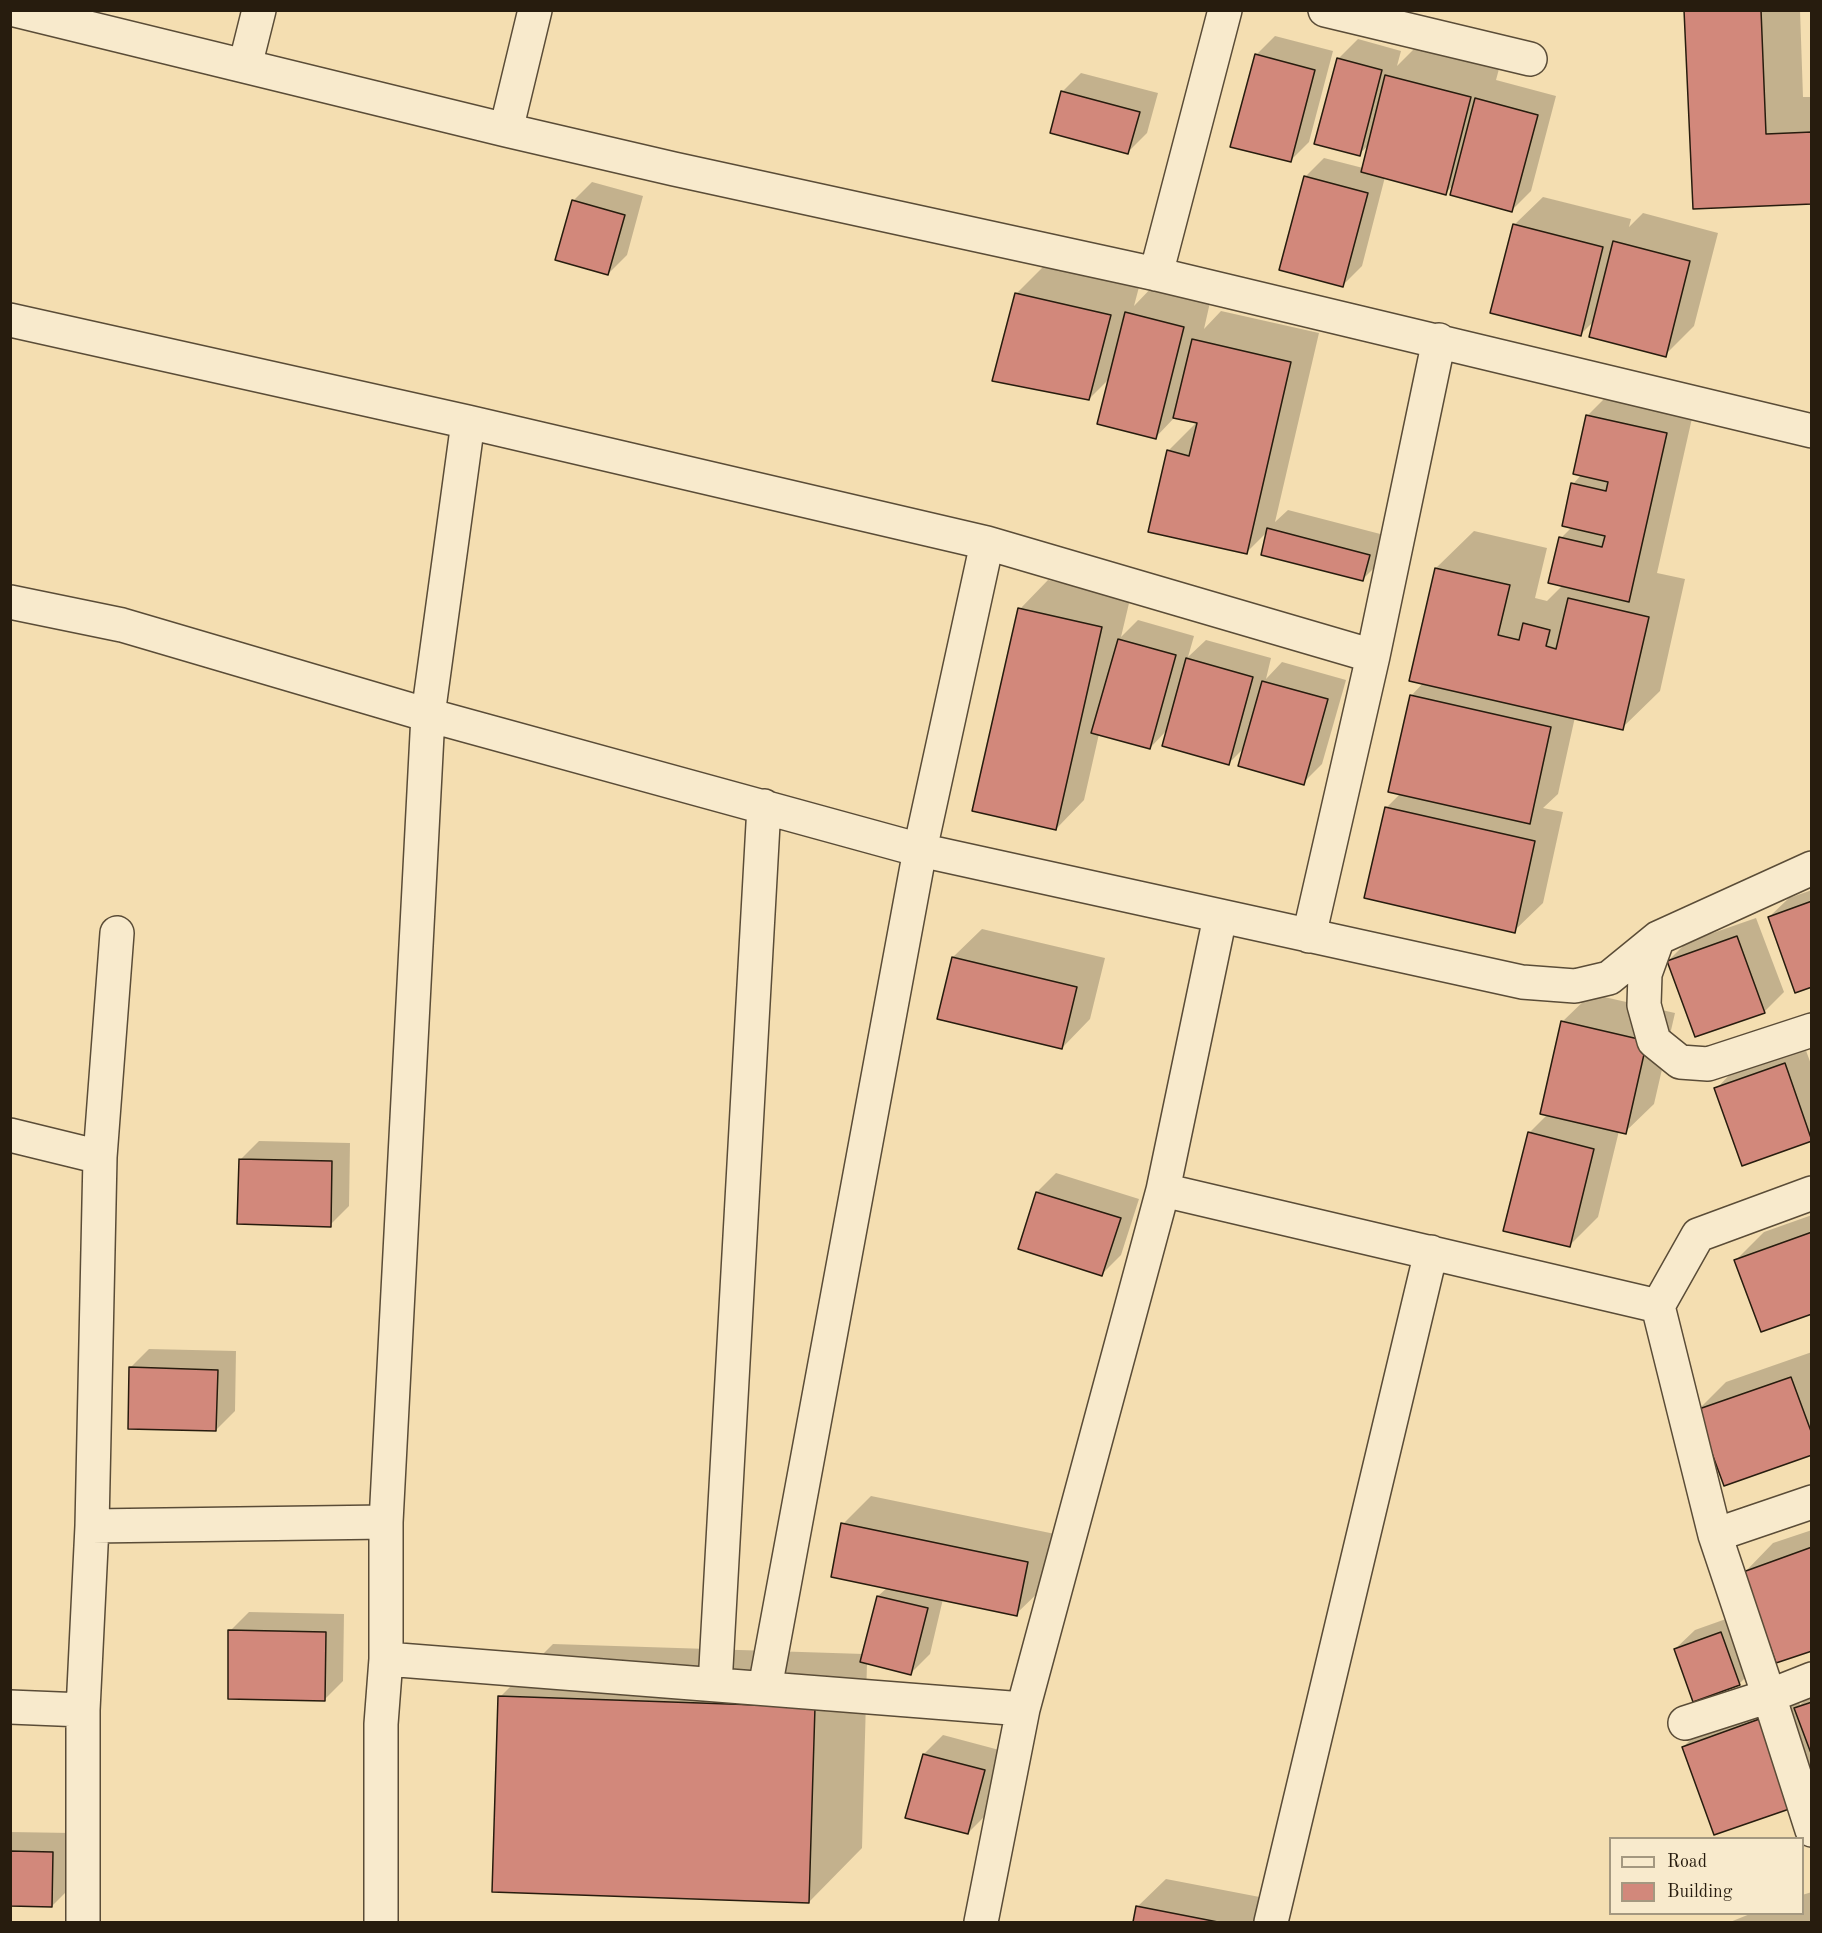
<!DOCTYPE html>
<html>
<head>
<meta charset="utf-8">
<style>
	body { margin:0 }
	#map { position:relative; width:1822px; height:1933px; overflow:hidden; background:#f4deb1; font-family:"Old Standard TT",serif }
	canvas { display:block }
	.frame { position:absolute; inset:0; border:12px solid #271c0e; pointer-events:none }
	.legend { position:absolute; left:1609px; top:1837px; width:195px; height:78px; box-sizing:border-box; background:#f8eacc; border:2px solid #a49880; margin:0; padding:8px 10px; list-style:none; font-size:18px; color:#271c0e }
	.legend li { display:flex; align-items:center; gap:12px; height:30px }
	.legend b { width:30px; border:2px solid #a49880 }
</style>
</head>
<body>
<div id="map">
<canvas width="1822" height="1933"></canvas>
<div class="frame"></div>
<ul class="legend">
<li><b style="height:8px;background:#f8eacc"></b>Road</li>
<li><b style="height:16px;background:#d2887b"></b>Building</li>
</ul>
</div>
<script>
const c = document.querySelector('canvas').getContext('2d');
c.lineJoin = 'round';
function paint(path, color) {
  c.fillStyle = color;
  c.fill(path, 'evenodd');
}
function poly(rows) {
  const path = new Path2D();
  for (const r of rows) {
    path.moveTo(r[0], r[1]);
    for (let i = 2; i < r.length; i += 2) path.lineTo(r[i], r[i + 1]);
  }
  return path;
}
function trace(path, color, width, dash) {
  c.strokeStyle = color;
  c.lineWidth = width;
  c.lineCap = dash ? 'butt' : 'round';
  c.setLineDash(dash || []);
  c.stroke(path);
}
paint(poly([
	[1686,10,1800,10,1803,97,1812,97,1812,203,1694,207],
	[1275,36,1333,51,1309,142,1290,161,1256,55],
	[1358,39,1401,51,1397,66,1415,48,1499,69,1496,80,1556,96,1531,191,1512,210,1454,184,1446,193,1385,177,1362,266,1343,285,1305,177,1324,158,1363,168,1370,144,1359,154,1316,143,1339,58],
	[1081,73,1158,93,1147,133,1127,153,1062,92],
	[592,182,643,196,627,255,608,274,573,201],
	[1543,197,1631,219,1629,227,1643,213,1718,233,1694,326,1665,355,1595,320,1581,334,1514,225],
	[1045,265,1139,287,1134,306,1155,284,1211,298,1204,329,1221,311,1319,333,1275,522,1288,510,1388,536,1382,560,1363,579,1268,531,1247,552,1168,451,1197,422,1175,417,1155,438,1110,378,1089,399,1016,294],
	[1616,387,1695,405,1657,573,1685,579,1660,691,1622,728,1575,717,1558,794,1543,808,1563,812,1543,903,1514,931,1386,808,1401,793,1411,696,1424,682,1436,568,1474,531,1547,548,1535,598,1547,601,1563,585,1561,538,1572,527,1573,484,1582,474,1588,415],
	[1048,580,1130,599,1121,637,1138,620,1194,636,1188,657,1206,640,1271,658,1266,679,1282,662,1346,680,1322,764,1303,783,1245,747,1229,763,1167,730,1150,748,1099,734,1084,800,1056,829,1020,609],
	[1812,890,1812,986,1769,917,1789,898],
	[1756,918,1784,992,1765,1011,1696,1036,1668,961,1687,942],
	[982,929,1105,958,1090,1019,1062,1048,953,957],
	[1591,994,1675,1013,1654,1104,1625,1132,1619,1131,1598,1217,1569,1246,1529,1133,1548,1114,1562,1022],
	[1804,1045,1812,1067,1812,1139,1743,1164,1716,1089,1735,1069],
	[259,1141,350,1143,349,1206,330,1225,240,1160],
	[1056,1173,1139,1199,1121,1255,1102,1274,1037,1192],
	[1812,1215,1812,1313,1736,1260,1764,1232],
	[149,1349,236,1351,235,1411,216,1430,130,1368],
	[1812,1352,1812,1453,1698,1410,1726,1382],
	[871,1496,1055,1534,1045,1586,1016,1614,943,1599,930,1654,911,1673,867,1663,862,1848,809,1902,500,1697,553,1644,864,1654,878,1596,888,1587,843,1524],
	[1812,1530,1812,1649,1745,1572,1773,1543],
	[249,1612,344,1614,343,1681,324,1700,230,1631],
	[1740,1614,1758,1665,1739,1684,1675,1649,1695,1630],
	[1794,1689,1800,1705,1812,1693,1812,1790,1683,1747,1712,1719],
	[943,1735,1003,1751,987,1814,968,1833,924,1754],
	[10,1832,72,1833,71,1887,52,1906,10,1905],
	[1166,1879,1270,1899,1265,1922,1134,1922,1137,1907],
	[1812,1892,1812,1922,1730,1922,1750,1914,1802,1914,1802,1895]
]), '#0003');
const building = poly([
	[1684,10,1761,10,1766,134,1812,132,1812,204,1693,209,1684,10],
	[1255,54,1315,70,1291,162,1230,147,1255,54],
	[1337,58,1382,70,1360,156,1314,144,1337,58],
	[1385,75,1471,97,1446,195,1361,172,1385,75],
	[1061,91,1140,112,1128,154,1050,133,1061,91],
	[1475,98,1538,115,1512,212,1450,195,1475,98],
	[1304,176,1368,193,1343,287,1279,270,1304,176],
	[572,200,625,215,608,275,555,260,572,200],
	[1513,224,1603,247,1581,336,1490,313,1513,224],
	[1613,241,1690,261,1666,357,1589,337,1613,241],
	[1015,293,1111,315,1089,400,992,381,1015,293],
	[1125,312,1184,327,1156,439,1097,424,1125,312],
	[1192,339,1291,362,1247,554,1148,532,1167,450,1189,456,1197,423,1173,418,1192,339],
	[1586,415,1667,433,1629,602,1548,583,1559,537,1602,547,1605,536,1562,526,1571,483,1606,491,1608,482,1573,474,1586,415],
	[1267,528,1370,555,1363,581,1261,555,1267,528],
	[1435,568,1510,585,1498,635,1519,640,1523,623,1550,630,1546,646,1556,649,1568,598,1649,617,1623,730,1409,681,1435,568],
	[1018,608,1102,627,1056,830,972,811,1018,608],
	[1118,639,1176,655,1150,749,1091,733,1118,639],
	[1186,658,1253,677,1229,765,1162,746,1186,658],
	[1262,681,1328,699,1304,785,1238,766,1262,681],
	[1410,695,1551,727,1530,824,1388,792,1410,695],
	[1385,807,1535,841,1515,933,1364,898,1385,807],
	[1812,901,1812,987,1795,993,1768,917,1812,901],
	[1737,936,1765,1013,1695,1037,1667,961,1737,936],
	[952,957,1077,987,1062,1049,937,1019,952,957],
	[1561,1021,1647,1041,1626,1134,1540,1114,1561,1021],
	[1785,1063,1812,1141,1742,1166,1714,1088,1785,1063],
	[1528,1132,1594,1149,1570,1247,1503,1231,1528,1132],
	[239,1159,332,1161,331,1227,237,1224,239,1159],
	[1036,1192,1121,1218,1102,1276,1018,1249,1036,1192],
	[1812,1232,1812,1314,1761,1332,1734,1260,1812,1232],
	[129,1367,218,1370,216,1431,128,1429,129,1367],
	[1791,1377,1812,1434,1812,1455,1724,1486,1696,1410,1791,1377],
	[841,1523,1028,1562,1017,1616,831,1577,841,1523],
	[1812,1547,1812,1651,1776,1663,1743,1572,1812,1547],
	[877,1596,928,1608,911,1675,860,1662,877,1596],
	[228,1630,326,1632,325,1701,228,1699,228,1630],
	[1721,1632,1740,1685,1693,1702,1674,1649,1721,1632],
	[498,1696,815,1707,809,1903,492,1892,498,1696],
	[1812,1702,1812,1756,1794,1708,1812,1702],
	[1765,1717,1798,1806,1714,1835,1682,1747,1765,1717],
	[923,1754,985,1770,968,1834,905,1818,923,1754],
	[10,1851,53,1852,52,1907,10,1906,10,1851],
	[1136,1906,1218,1922,1133,1922,1136,1906]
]);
paint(building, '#d2887b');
trace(building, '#271c0e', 1.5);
const minor = poly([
	[15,10,506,130,674,169,1156,274,1812,431],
	[1325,10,1530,59],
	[245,66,259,10],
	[506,130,535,10],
	[1156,274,1225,10],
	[10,320,468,422,987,543,1373,656],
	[10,602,122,625,428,715,920,850,1522,982,1575,986,1609,978,1658,938,1812,868],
	[1309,936,1373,656,1439,340],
	[1658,938,1645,974,1644,1005,1654,1041,1680,1062,1708,1064,1812,1030],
	[10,1135,100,1157],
	[1163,1190,1658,1306],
	[1812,1193,1698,1235,1658,1306,1715,1535,1769,1696,1812,1830],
	[92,1526,386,1522],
	[1715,1535,1812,1502],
	[386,1659,1023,1709],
	[715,1685,764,806],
	[765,1688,920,850,987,543],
	[10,1707,83,1710],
	[1685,1723,1769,1696,1812,1679],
	[83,1922,83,1710,92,1526,100,1157,117,933],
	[381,1922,381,1724,386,1659,386,1522,428,715,468,422],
	[981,1922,1023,1709,1163,1190,1220,917],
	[1271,1922,1431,1252]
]);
trace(minor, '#5a4c37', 36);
trace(minor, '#f8eacc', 33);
</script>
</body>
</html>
